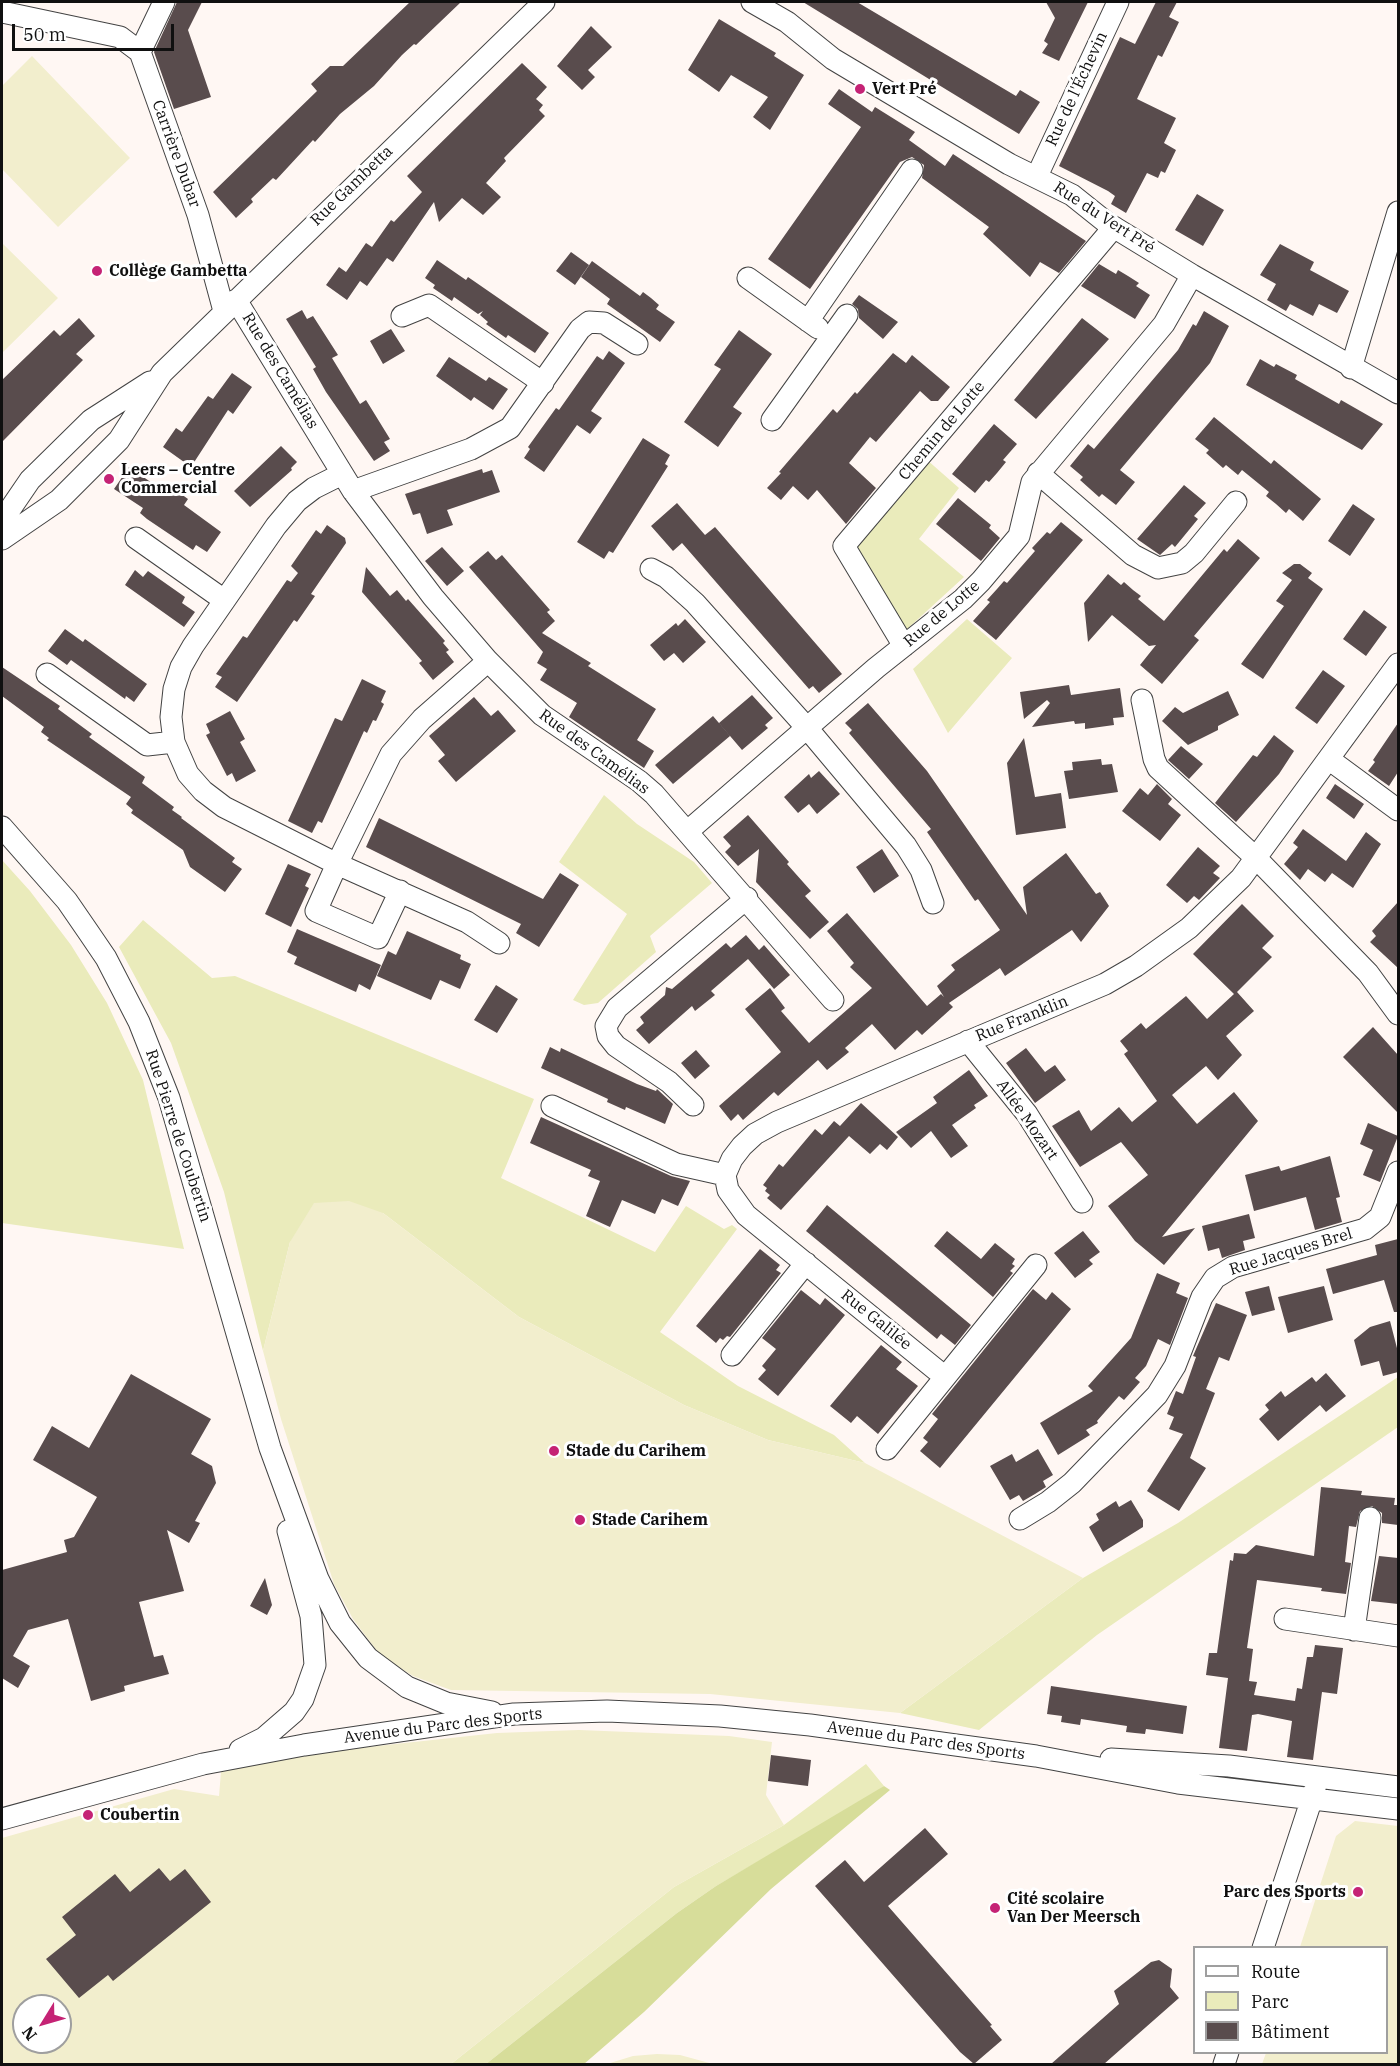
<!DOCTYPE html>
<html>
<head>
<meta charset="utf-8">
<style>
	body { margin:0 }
	#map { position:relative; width:1400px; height:2066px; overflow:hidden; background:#fff7f3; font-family:"IBM Plex Serif",serif }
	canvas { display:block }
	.frame { position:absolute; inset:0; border:3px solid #101010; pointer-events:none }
	.legend { position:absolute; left:1193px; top:1946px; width:195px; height:108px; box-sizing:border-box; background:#fff; border:2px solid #9f9f9f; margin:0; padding:8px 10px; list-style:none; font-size:18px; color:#101010 }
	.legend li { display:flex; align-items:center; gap:12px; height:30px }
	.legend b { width:30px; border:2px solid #9f9f9f }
	.north { position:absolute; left:12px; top:1994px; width:60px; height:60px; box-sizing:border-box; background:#fff; border:2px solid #9f9f9f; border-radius:50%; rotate:233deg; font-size:16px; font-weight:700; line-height:24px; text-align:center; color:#101010 }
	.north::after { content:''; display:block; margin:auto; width:21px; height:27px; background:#c52375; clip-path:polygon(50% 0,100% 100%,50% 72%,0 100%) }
	.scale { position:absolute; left:12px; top:24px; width:162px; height:27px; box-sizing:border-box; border:3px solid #101010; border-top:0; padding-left:8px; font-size:18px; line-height:21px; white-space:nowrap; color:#101010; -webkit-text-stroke:4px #fff; paint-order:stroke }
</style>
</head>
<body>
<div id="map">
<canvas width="1400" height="2066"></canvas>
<div class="frame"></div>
<ul class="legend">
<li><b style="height:8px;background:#fff"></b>Route</li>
<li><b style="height:16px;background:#eaebbb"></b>Parc</li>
<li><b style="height:16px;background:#594c4d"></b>Bâtiment</li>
</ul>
<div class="north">N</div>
<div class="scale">50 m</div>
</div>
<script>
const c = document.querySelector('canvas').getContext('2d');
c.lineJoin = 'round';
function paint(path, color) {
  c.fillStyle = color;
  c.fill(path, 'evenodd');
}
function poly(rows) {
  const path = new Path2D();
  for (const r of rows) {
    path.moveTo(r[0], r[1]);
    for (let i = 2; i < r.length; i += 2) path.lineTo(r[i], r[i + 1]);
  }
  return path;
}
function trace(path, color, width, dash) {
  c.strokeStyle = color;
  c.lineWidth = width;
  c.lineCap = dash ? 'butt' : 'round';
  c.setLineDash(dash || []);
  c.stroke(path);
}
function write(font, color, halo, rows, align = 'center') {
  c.font = font + ' "IBM Plex Serif",serif';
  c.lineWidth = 6;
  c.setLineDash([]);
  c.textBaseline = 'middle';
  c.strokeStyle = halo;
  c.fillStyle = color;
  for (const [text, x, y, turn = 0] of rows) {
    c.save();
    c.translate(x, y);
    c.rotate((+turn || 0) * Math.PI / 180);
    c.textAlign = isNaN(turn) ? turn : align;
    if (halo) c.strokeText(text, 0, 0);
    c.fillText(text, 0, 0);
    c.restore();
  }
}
paint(poly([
	[926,459,959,488,919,539,964,577,905,631,854,547],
	[967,619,1012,658,948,733,913,669],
	[604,795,637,824,694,862,712,883,650,936,656,952,598,1003,584,1005,573,1000,627,914,559,862],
	[2,860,30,891,71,945,107,1003,143,1080,184,1249,2,1223],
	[143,920,212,978,235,976,534,1099,501,1178,655,1252,686,1206,724,1229,732,1225,737,1229,660,1332,738,1386,834,1435,865,1463,768,1440,684,1405,519,1317,383,1213,290,1242,263,1351,224,1192,171,1043,119,947],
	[1398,1377,1398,1427,1097,1635,979,1730,900,1713,1083,1578,1178,1523],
	[866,1764,884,1786,870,1797,716,1886,677,1913,486,2064,451,2064,674,1887,784,1825]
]), '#eaebbb');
paint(poly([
	[884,1786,890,1790,771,1889,644,2012,584,2064,486,2064,677,1913,716,1886]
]), '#d7dd9a');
paint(poly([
	[32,56,130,158,58,227,2,169,2,86],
	[3,244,58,298,2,353,2,245],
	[349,1201,383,1213,519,1317,684,1405,768,1440,865,1463,1083,1578,900,1713,710,1694,451,1690,413,1676,380,1655,353,1619,334,1584,281,1419,263,1351,290,1242,314,1203],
	[579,1730,729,1736,772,1742,766,1795,784,1825,674,1887,451,2064,2,2064,2,1838,174,1789,219,1796,221,1772,268,1761,331,1751,497,1733],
	[24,2006,60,2006,60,2042,24,2042],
	[1355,1821,1398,1826,1398,2064,1262,2064,1266,2053,1386,2052,1386,1948,1300,1947,1336,1836],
	[657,2054,680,2055,713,2064,607,2064,633,2056]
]), '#f2eecd');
paint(poly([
	[177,2,202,2,188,30,211,97,174,109,154,52],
	[410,2,461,2,416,45,414,44,402,55,374,86,340,114,315,142,313,140,276,180,273,178,251,199,253,202,236,218,213,192,317,91,311,84,330,66,343,66],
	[803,2,857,2,1016,96,1020,90,1040,102,1019,134],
	[1046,2,1088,2,1059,61,1042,53,1048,44,1044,41,1055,18],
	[1156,2,1177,2,1169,17,1179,22,1162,57,1158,55,1137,99,1176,118,1164,143,1176,150,1165,173,1161,171,1158,178,1147,173,1126,213,1111,204,1115,196,1108,191,1059,166,1120,37,1135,44],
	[719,19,776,53,774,56,804,75,770,130,753,117,768,97,731,75,719,92,688,70],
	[591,26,612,47,588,70,595,77,582,90,557,66],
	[522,63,547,87,536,99,543,105,539,110,545,116,504,158,506,161,486,183,501,197,483,215,462,198,439,222,434,202,393,262,387,258,367,286,360,281,347,300,326,285,339,267,346,272,366,243,372,247,391,220,394,222,422,192,407,176],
	[839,89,872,112,875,107,915,132,909,140,945,166,953,154,1086,241,1059,273,1040,262,1030,277,983,234,989,227,922,178,924,165,912,157,900,162,810,289,768,259,861,127,828,104],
	[1197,194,1224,210,1203,246,1175,230],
	[1280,244,1314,262,1310,270,1349,291,1337,313,1319,304,1313,316,1290,304,1286,311,1267,300,1276,284,1260,275],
	[571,252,589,265,575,285,556,271],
	[437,260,466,280,468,277,549,333,535,353,508,335,506,338,486,324,488,322,480,315,483,311,478,314,454,297,452,301,433,288,435,285,425,278],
	[592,261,640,296,643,292,651,298,659,305,656,309,675,322,660,342,607,304,610,299,581,277],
	[1099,264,1116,274,1118,270,1128,276,1139,283,1136,286,1150,295,1135,319,1081,286],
	[859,295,898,322,883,339,859,318,858,309,852,304],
	[302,310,307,319,313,316,338,355,332,358,360,404,366,400,390,439,384,442,390,451,374,461,326,392,313,369,316,367,286,319],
	[1204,311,1229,326,1210,363,1120,470,1135,482,1116,505,1102,494,1099,497,1080,480,1083,477,1070,466,1088,444,1094,449,1178,350,1193,324,1196,326],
	[79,318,95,336,76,354,83,360,2,442,2,380,54,330,60,336],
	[1082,318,1109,339,1036,419,1014,400],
	[391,329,405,351,383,364,370,341],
	[739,330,772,354,733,407,742,413,718,447,684,422,721,369,714,365],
	[609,351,625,363,591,411,602,418,590,434,577,425,544,472,524,458,530,449,528,447,556,408,559,410,597,356,603,360],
	[893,353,906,363,912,355,950,387,938,401,931,401,920,391,876,442,870,437,849,463,876,488,846,524,817,490,808,500,793,486,781,500,767,488,781,473,779,472,833,409,837,413,855,392,857,394],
	[449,357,486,381,489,377,508,389,493,410,474,397,471,401,436,376],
	[1260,359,1274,367,1276,364,1297,375,1295,379,1339,404,1341,400,1383,424,1362,450,1246,385],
	[232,373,252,387,233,414,228,410,191,467,163,447,176,428,182,432,208,396,213,399],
	[1214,417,1271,464,1274,460,1321,499,1303,521,1289,509,1286,513,1276,504,1266,496,1269,492,1242,470,1238,475,1226,465,1223,468,1206,453,1209,450,1195,439],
	[994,424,1017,444,1003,460,1006,462,997,473,989,482,986,480,975,493,952,474],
	[643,438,670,455,665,464,668,466,613,553,609,551,604,559,577,542],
	[281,446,297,462,291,468,292,470,250,507,234,491],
	[129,467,165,492,170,486,188,499,184,505,221,532,207,552,196,545,193,550,147,519,140,513,143,508,114,489],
	[482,469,483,473,492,470,500,492,447,510,453,525,427,534,420,513,413,515,405,494],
	[1184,485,1206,503,1194,516,1198,519,1175,547,1172,544,1160,555,1137,539],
	[958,498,991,525,989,528,1000,538,981,561,936,524],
	[677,503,705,535,715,527,842,674,819,693,813,686,809,689,682,543,673,551,651,526],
	[1353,504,1375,519,1350,556,1328,541],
	[1061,522,1083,540,996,640,973,621,990,602,987,600,997,589,1004,581,1007,583,1035,551,1032,548,1047,532,1050,534],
	[327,525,345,538,346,543,311,594,315,596,297,622,294,620,237,702,215,687,222,677,216,674,243,636,247,638,287,580,291,582,298,573,291,566,316,530,321,534],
	[1238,539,1260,558,1194,636,1199,640,1162,684,1140,665,1156,645,1149,646,1112,615,1088,642,1084,603,1108,574,1121,585,1124,582,1133,590,1141,596,1138,599,1164,621,1224,549,1227,552],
	[442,547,464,571,447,586,425,561],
	[488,551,496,560,502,555,550,610,547,612,555,621,542,633,591,663,588,666,656,709,637,740,654,751,644,768,569,717,577,703,540,680,547,669,537,663,543,652,469,567],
	[1294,564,1300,564,1312,573,1308,578,1323,589,1263,679,1241,664,1284,606,1276,601,1292,580,1282,573],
	[366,567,390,596,397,590,406,601,408,599,445,641,443,643,449,650,446,652,454,662,433,680,419,663,422,661,362,592],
	[135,570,143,577,148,571,185,597,182,603,195,612,184,627,125,585],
	[1364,610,1387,627,1366,656,1343,639],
	[685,619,706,642,683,663,674,653,664,661,650,645,676,623,678,626],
	[65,629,83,642,85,639,147,684,134,702,126,696,125,699,71,660,67,665,48,651],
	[2,667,60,706,58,709,92,734,89,737,145,777,142,783,174,807,172,810,182,817,181,818,235,858,232,862,242,869,225,892,190,867,183,850,131,813,133,810,126,804,131,797,47,740,49,738,41,732,44,727,2,696],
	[1323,670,1345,686,1317,724,1295,708],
	[362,679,386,691,381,702,384,704,376,721,373,720,367,733,364,731,322,823,318,821,312,833,288,821,335,718,342,721],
	[1069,685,1071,695,1120,688,1124,717,1113,718,1114,725,1085,729,1085,723,1075,724,1074,721,1032,727,1050,703,1047,700,1024,719,1020,692],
	[1228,691,1239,715,1218,726,1218,730,1188,745,1162,721,1175,707,1183,713],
	[752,695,773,718,765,725,768,728,742,750,719,723],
	[474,697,491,716,498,710,516,731,456,782,438,761,445,755,429,736],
	[868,703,927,771,1027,915,1023,887,1066,853,1096,894,1100,892,1109,906,1081,942,1072,930,1005,976,1000,968,949,1003,953,1007,922,1035,917,1030,895,1050,872,1024,845,1048,849,1052,827,1070,818,1060,778,1096,774,1092,743,1120,738,1114,731,1121,719,1106,781,1052,745,1009,770,988,785,1008,781,1011,809,1043,872,988,850,967,854,963,827,931,847,913,927,1006,941,994,944,997,937,986,955,970,951,965,1000,930,978,899,975,901,927,832,931,829,849,733,852,730,845,723],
	[230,711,245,739,240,742,256,771,236,782,232,773,227,776,206,735,210,733,206,724],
	[713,716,730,736,673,784,655,765],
	[1398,723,1398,772,1389,786,1368,771,1375,762,1373,760],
	[1274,735,1294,751,1279,774,1236,822,1215,803,1253,755,1257,757],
	[1024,738,1035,797,1061,793,1066,828,1016,835,1007,763],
	[1181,746,1203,764,1189,779,1168,760],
	[1101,759,1102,765,1112,764,1118,792,1069,799,1064,771,1073,770,1072,762],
	[819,771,840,794,817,814,809,804,798,813,784,797,809,774,811,778],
	[1157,784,1172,799,1168,804,1181,815,1160,841,1122,811,1140,788,1148,795],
	[1335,784,1364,804,1354,819,1326,798],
	[748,815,789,862,787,864,811,891,805,896,829,922,810,939,756,882,759,849,738,866,725,852,731,846,723,837],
	[379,818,543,899,560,873,579,885,539,947,516,933,521,924,366,847],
	[1303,829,1346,861,1366,832,1381,844,1353,888,1332,873,1325,882,1308,869,1300,880,1284,864,1298,847,1293,843],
	[1198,847,1220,866,1213,873,1220,878,1199,900,1194,896,1187,903,1166,885],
	[882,849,899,876,874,893,856,867],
	[288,864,311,874,305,886,309,888,291,927,265,914],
	[1398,902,1398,968,1370,942,1376,936,1372,931],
	[1242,904,1274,936,1262,948,1272,957,1237,992,1254,1011,1226,1036,1242,1055,1218,1080,1206,1066,1172,1095,1197,1124,1234,1092,1258,1121,1162,1237,1195,1228,1164,1265,1135,1241,1108,1206,1148,1175,1121,1142,1080,1167,1052,1126,1079,1110,1091,1131,1119,1107,1132,1122,1157,1101,1124,1054,1128,1051,1120,1041,1141,1023,1146,1029,1186,996,1207,1019,1234,994,1193,954],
	[297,929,381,965,370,990,359,984,356,992,294,964,297,957,287,952],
	[407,931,461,955,460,959,471,964,460,989,440,980,431,1000,377,976,388,951,396,955],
	[746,935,759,950,764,945,790,975,774,989,748,959,711,991,715,995,695,1011,692,1006,649,1044,636,1030,644,1023,640,1017,665,995,666,987,672,989,726,943,731,948],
	[496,985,518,999,497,1033,474,1020],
	[1373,1027,1398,1055,1398,1113,1343,1057],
	[550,1047,560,1052,561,1048,637,1084,656,1091,657,1089,673,1104,665,1124,626,1107,625,1110,607,1102,608,1099,541,1068],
	[1026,1048,1045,1072,1055,1065,1066,1080,1035,1103,1006,1063],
	[696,1050,710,1066,695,1079,681,1063],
	[969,1070,988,1096,974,1105,976,1108,952,1125,968,1146,951,1158,931,1131,911,1148,896,1132,937,1103,933,1097],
	[861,1103,898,1137,887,1150,880,1144,870,1154,849,1136,781,1210,767,1198,770,1195,765,1191,767,1188,763,1185,779,1164,783,1167,815,1129,822,1135,834,1121,840,1126],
	[541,1117,671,1176,690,1181,678,1206,662,1199,655,1214,622,1200,610,1227,586,1216,600,1181,588,1176,591,1170,530,1143],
	[1368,1123,1398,1136,1380,1182,1363,1175,1373,1150,1360,1144],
	[1330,1156,1340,1197,1336,1198,1342,1222,1315,1230,1306,1197,1254,1211,1245,1175,1279,1166,1281,1171],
	[827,1205,971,1325,955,1345,941,1334,937,1339,806,1231],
	[1249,1214,1255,1238,1243,1241,1245,1250,1222,1258,1219,1248,1208,1251,1202,1226],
	[947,1231,981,1259,995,1243,1015,1259,1012,1264,1015,1266,1010,1271,1013,1273,993,1297,934,1246],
	[1083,1231,1100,1252,1089,1260,1093,1264,1075,1278,1054,1253],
	[1398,1239,1398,1312,1394,1312,1384,1280,1333,1294,1326,1269,1377,1255,1375,1245],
	[760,1249,780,1265,776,1270,781,1273,730,1337,727,1336,723,1340,720,1338,716,1343,696,1326],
	[1157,1273,1180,1283,1176,1293,1188,1298,1170,1345,1158,1339,1146,1366,1135,1378,1140,1382,1124,1400,1119,1396,1097,1421,1098,1423,1086,1430,1090,1435,1058,1455,1040,1423,1093,1391,1088,1386,1131,1338],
	[1269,1286,1275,1310,1252,1316,1245,1292],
	[1324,1286,1333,1320,1288,1333,1278,1297],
	[1033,1289,1046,1300,1052,1292,1071,1309,940,1468,920,1451,928,1442,923,1438,938,1419,932,1414],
	[801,1290,820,1305,825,1298,845,1315,778,1396,758,1379,766,1370,762,1366,776,1349,762,1338],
	[1216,1303,1247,1315,1229,1361,1219,1357,1206,1389,1215,1393,1190,1458,1206,1468,1179,1511,1147,1491,1183,1434,1169,1429,1174,1417,1167,1414,1176,1391,1183,1394,1196,1357,1193,1356],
	[1390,1321,1398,1352,1398,1372,1383,1376,1379,1361,1361,1366,1354,1340,1370,1327],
	[881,1345,902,1362,896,1369,918,1386,878,1434,857,1416,851,1423,830,1406],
	[1326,1373,1346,1396,1326,1412,1320,1405,1278,1441,1259,1419,1269,1410,1265,1405,1281,1391,1285,1397,1312,1377,1316,1382],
	[131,1374,211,1419,191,1454,212,1466,216,1483,195,1521,200,1523,189,1543,167,1530,184,1591,139,1602,154,1657,163,1655,169,1674,124,1686,125,1691,91,1701,68,1619,28,1630,13,1656,30,1666,18,1688,2,1678,2,1570,67,1552,64,1540,74,1537,97,1497,33,1460,52,1426,89,1448],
	[1038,1449,1053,1475,1043,1481,1046,1487,1035,1494,1023,1501,1019,1495,1010,1500,990,1466,1012,1454,1016,1462],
	[1321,1487,1362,1491,1361,1495,1395,1498,1394,1505,1398,1505,1398,1525,1382,1523,1382,1513,1372,1506,1360,1511,1356,1527,1349,1526,1345,1562,1351,1563,1346,1594,1321,1591,1322,1588,1257,1580,1247,1648,1253,1649,1249,1681,1257,1682,1254,1695,1295,1701,1297,1688,1302,1689,1307,1657,1313,1657,1315,1645,1343,1648,1337,1694,1322,1692,1313,1760,1287,1757,1292,1721,1258,1714,1252,1715,1247,1751,1219,1748,1228,1678,1206,1675,1209,1653,1217,1653,1230,1560,1233,1561,1234,1553,1246,1554,1256,1545,1314,1556],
	[1131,1500,1143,1520,1143,1527,1103,1552,1089,1527,1099,1520,1096,1514,1116,1501,1119,1507],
	[1379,1556,1398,1558,1398,1604,1371,1601],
	[265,1578,272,1605,267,1615,250,1606],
	[1051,1686,1187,1706,1183,1734,1146,1729,1145,1734,1135,1733,1126,1732,1127,1726,1081,1719,1080,1725,1061,1722,1062,1716,1047,1714],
	[771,1755,811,1760,808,1786,768,1781],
	[925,1828,948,1854,888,1906,992,2025,990,2026,1002,2040,974,2064,960,2052,815,1886,845,1860,864,1882],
	[159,1868,170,1881,185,1869,211,1902,113,1981,108,1975,79,1998,46,1959,76,1935,62,1917,115,1874,130,1892],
	[1159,1960,1172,1969,1170,1987,1179,1998,1104,2064,1051,2064,1119,2004,1114,1991,1151,1962]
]), '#594c4d');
const minor = poly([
	[752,2,787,22,833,59,1009,164,1072,195,1107,223,1192,275,1398,393],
	[2,12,120,37,140,52,198,215,224,311],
	[140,52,164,2],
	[1037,176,1118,2],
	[748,278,818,328],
	[236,300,353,491,433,597,488,661,542,715,639,781,654,794,833,1000],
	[402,316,429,305,543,383],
	[808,321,912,170],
	[1351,368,1398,212],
	[772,420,847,315],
	[1038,473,1133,555,1158,568,1182,563,1194,553,1236,502],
	[342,474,314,488,297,501,276,526,193,646,181,667,174,689,171,717,174,742,188,774,203,791,224,807,337,864,316,911,378,938,400,891],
	[353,491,471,449,510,428,580,329,589,322,604,323,637,344],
	[2,521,30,480,91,420,150,382],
	[136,538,224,600],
	[2,539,59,500,119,440,162,373,544,2],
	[651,569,666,577,695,603,807,728,906,846,921,870,933,903],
	[904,646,844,546,1114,227],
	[488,661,422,719,391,754,337,864,467,922,499,943],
	[47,674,147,745,174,742],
	[1142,700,1154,759,1158,768,1256,858,1368,973,1398,1014],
	[1330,760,1398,810],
	[2,827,67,901,89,933,106,958,139,1022,169,1098,270,1448,318,1579,340,1623,368,1658,407,1687,446,1703,492,1712],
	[688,831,876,668,963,599,981,581,1019,536,1032,482,1164,324,1192,275],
	[968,1041,1027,1114,1082,1202],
	[693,1105,669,1082,616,1046,608,1036,606,1026,617,1008,747,898],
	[552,1106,676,1164,725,1175],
	[725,1175,732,1159,742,1146,755,1134,777,1122,1105,984,1136,966,1189,928,1241,878,1398,664],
	[725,1175,728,1190,746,1215,945,1377],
	[732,1355,806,1263],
	[887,1449,1036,1265],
	[1020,1519,1048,1502,1072,1483,1157,1395,1175,1366,1202,1297,1215,1278,1233,1267,1365,1229,1380,1217,1398,1172],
	[1285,1619,1398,1636],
	[1354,1630,1370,1518],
	[240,1750,264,1738,294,1712,303,1699,315,1665,311,1616,288,1531],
	[1111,1759,1229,1766,1398,1787],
	[2,1819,203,1764,304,1745,514,1714,607,1711,720,1716,810,1725,1036,1756,1178,1783,1398,1809],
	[1263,1948,1315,1789],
	[1224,2064,1228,2052]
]);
trace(minor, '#434343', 23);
trace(minor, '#fff', 21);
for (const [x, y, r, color] of [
	[860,89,6,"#c52375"],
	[97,271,6,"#c52375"],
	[109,479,6,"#c52375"],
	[554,1451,6,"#c52375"],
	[580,1520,6,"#c52375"],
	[88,1815,6,"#c52375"],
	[1358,1892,6,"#c52375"],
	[995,1908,6,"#c52375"]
]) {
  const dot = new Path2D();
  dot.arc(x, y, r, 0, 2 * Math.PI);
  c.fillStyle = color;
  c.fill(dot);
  trace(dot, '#fff', 2);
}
write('bold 16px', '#101010', '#fff', [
	["Vert Pré",872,89],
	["Collège Gambetta",109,271],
	["Leers – Centre",121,470],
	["Commercial",121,488],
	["Stade du Carihem",566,1451],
	["Stade Carihem",592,1520],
	["Coubertin",100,1815],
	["Parc des Sports",1346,1892,"right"],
	["Cité scolaire",1007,1899],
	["Van Der Meersch",1007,1917]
], 'left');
write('16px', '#101010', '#fff', [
	["Rue de l'Échevin",1077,89,-65],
	["Carrière Dubar",176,154,70],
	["Rue Gambetta",352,186,-44],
	["Rue du Vert Pré",1104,218,33],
	["Rue des Camélias",280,371,59],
	["Chemin de Lotte",942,431,-50],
	["Rue de Lotte",942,614,-40],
	["Rue des Camélias",594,752,36],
	["Rue Franklin",1022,1019,-22],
	["Allée Mozart",1027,1120,55],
	["Rue Pierre de Coubertin",178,1136,72],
	["Rue Jacques Brel",1291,1252,-17],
	["Rue Galilée",876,1320,39],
	["Avenue du Parc des Sports",443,1726,-7],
	["Avenue du Parc des Sports",926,1741,8]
]);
</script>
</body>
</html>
